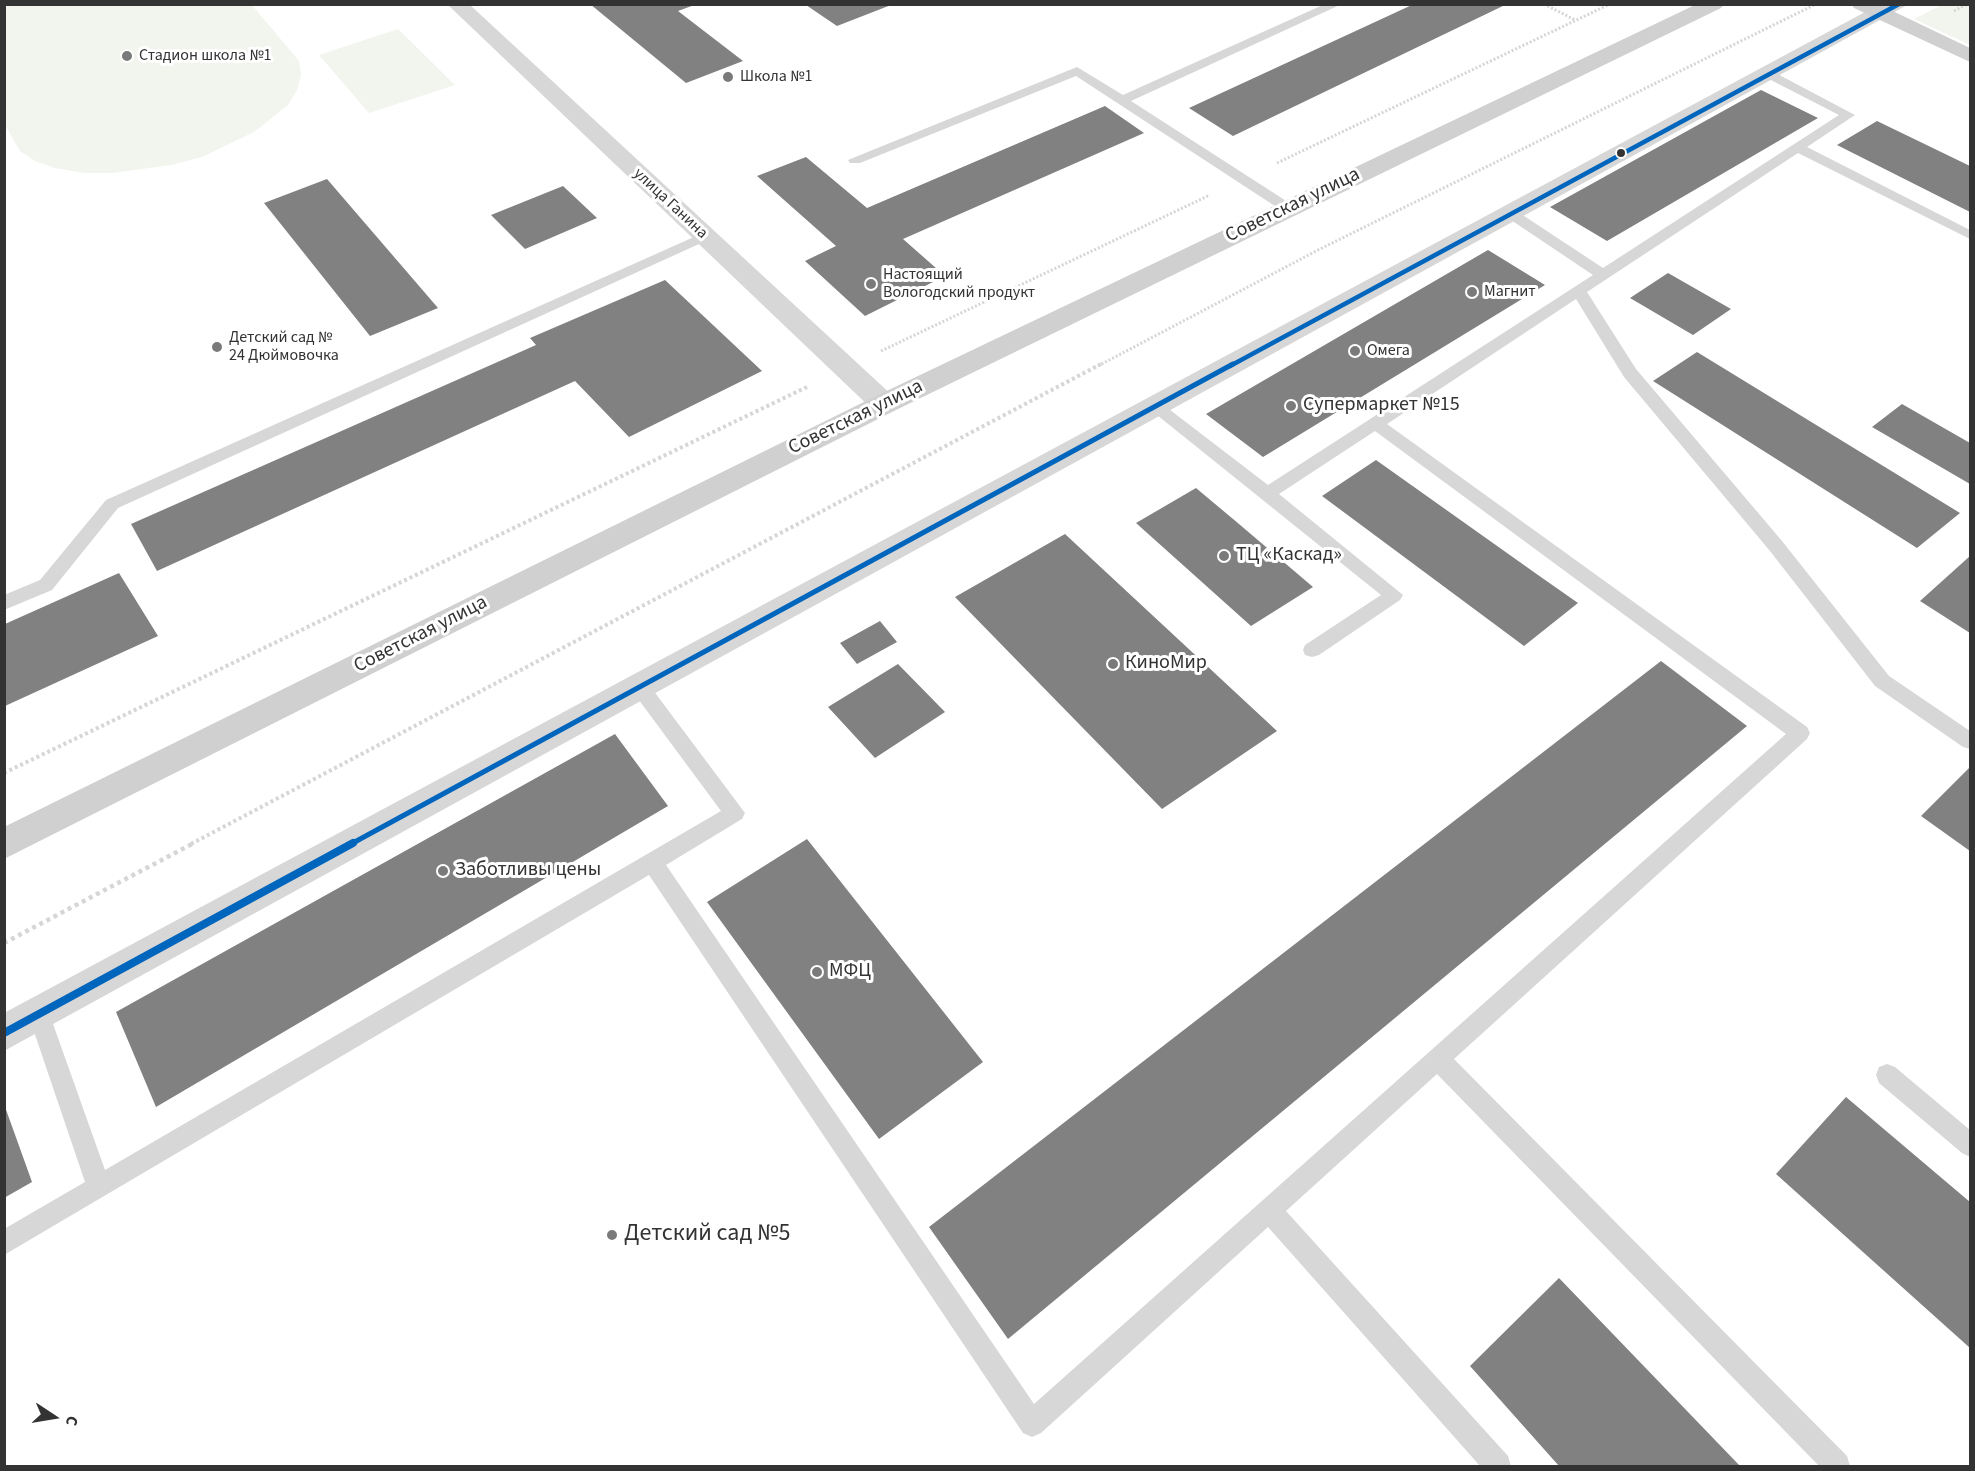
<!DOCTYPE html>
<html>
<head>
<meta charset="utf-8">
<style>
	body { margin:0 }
	#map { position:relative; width:1975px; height:1471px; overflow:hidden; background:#fff; font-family:"Source Sans 3",sans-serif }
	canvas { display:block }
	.frame { position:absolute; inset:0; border:6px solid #333; pointer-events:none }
	.north { position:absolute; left:24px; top:1387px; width:60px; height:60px; -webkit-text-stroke:4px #fff; paint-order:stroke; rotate:102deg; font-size:16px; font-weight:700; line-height:24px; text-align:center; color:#333 }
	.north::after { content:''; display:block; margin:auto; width:21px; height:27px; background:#333; clip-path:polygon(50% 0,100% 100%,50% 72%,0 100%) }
</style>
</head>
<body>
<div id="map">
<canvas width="1975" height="1471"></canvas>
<div class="frame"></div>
<div class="north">С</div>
</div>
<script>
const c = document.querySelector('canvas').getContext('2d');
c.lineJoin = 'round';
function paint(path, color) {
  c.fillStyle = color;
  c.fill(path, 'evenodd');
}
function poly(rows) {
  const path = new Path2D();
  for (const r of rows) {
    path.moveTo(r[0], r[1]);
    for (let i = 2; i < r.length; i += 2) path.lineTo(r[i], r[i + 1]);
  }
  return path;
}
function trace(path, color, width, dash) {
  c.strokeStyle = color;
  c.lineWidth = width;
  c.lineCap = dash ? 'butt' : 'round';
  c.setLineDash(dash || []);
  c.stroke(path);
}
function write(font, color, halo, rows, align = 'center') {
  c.font = font + ' "Source Sans 3",sans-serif';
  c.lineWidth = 6;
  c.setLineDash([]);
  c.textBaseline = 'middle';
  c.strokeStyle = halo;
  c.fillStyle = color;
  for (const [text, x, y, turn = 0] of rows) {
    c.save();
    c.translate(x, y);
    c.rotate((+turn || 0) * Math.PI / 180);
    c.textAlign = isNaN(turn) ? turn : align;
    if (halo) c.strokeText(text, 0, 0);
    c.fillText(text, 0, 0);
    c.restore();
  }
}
paint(poly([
	[4,5,252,5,299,61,301,75,297,90,288,105,254,132,202,157,171,165,112,173,84,173,55,168,35,161,20,151,5,125],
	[1942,5,1970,5,1970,45,1914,19],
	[398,29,455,85,369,113,319,55]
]), '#f1f5ed');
paint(poly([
	[590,4,697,4,678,11,743,61,686,83],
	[1414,4,1507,4,1233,136,1189,108],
	[806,5,891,5,837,26],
	[1761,90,1818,118,1607,241,1550,207],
	[1105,106,1144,133,903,239,945,276,865,316,805,261,836,246,757,176,806,157,867,208],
	[1877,121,1970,166,1970,212,1837,145],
	[327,179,438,308,370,336,264,203],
	[563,186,597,218,525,249,491,215],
	[1488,250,1545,285,1263,457,1206,414],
	[1668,273,1731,309,1693,335,1630,298],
	[665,280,762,371,629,437,575,381,157,571,131,524,536,345,530,338],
	[1697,352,1960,513,1917,548,1653,381],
	[1902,404,1970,443,1970,484,1872,427],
	[1376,460,1538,575,1578,603,1524,646,1322,496],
	[1196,488,1239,524,1313,587,1251,626,1136,523],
	[1065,534,1277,731,1162,809,955,597],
	[1970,556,1970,633,1920,601],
	[119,573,158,636,5,706,5,624],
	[880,621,897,642,857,664,840,643],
	[1661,661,1747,726,1008,1339,929,1227],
	[898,664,945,712,875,758,828,707],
	[615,734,668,806,156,1107,116,1012],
	[1970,767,1970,851,1921,816],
	[807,839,983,1062,879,1139,707,902],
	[1846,1097,1970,1202,1970,1348,1776,1174],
	[4,1104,32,1182,4,1198],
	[1559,1278,1740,1466,1559,1466,1470,1366]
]), '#818181');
trace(poly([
	[1544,4,1575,20],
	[1954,11,1967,4],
	[1277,163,1610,4],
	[881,351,1210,195],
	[1098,366,1318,250,1816,4]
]), '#d6d6d6', 3, [2, 2]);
trace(poly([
	[4,773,809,386],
	[191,844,1101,364]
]), '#d6d6d6', 4, [3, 3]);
trace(poly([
	[4,943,194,843]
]), '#d6d6d6', 4.5, [4, 4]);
paint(poly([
	[1325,4,1342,4,1131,101,1294,206,1294,212,1284,212,1076,76,860,163,850,163,848,160,1077,67,1123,95,1325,4],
	[1768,69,1855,115,1807,147,1970,230,1970,239,1798,153,1587,292,1636,369,1782,541,1889,676,1970,731,1970,749,1963,747,1875,686,1770,551,1624,377,1576,299,1387,424,1807,727,1810,733,1807,739,1454,1059,1847,1456,1850,1466,1819,1466,1437,1074,1286,1211,1508,1456,1511,1466,1480,1466,1268,1227,1041,1433,1032,1437,1023,1433,649,875,4,1255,4,1229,85,1182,28,1014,31,1007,39,1004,47,1007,105,1170,721,811,633,692,630,687,633,682,640,679,647,682,745,813,742,819,666,865,1034,1404,1786,734,1375,431,1279,494,1403,595,1400,600,1319,655,1312,657,1305,655,1303,650,1305,645,1381,595,1147,407,1149,403,1161,403,1268,485,1593,275,1505,216,1505,210,1515,210,1603,268,1839,115,1763,76,1762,73,1768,69],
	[705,232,710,233,712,236,710,239,118,508,52,590,4,610,4,595,40,580,106,500,705,232],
	[1887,1064,1895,1067,1970,1130,1970,1157,1962,1153,1879,1083,1876,1075,1879,1067,1887,1064]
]), '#d7d7d7');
paint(poly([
	[447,4,469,4,894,397,898,404,894,411,884,413,874,411,447,4],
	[1880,4,1909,4,4,1051,4,1013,1880,4]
]), '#d7d7d7');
paint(poly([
	[1697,4,1724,4,1721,8,894,411,4,859,4,827,874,397,1697,4],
	[1851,4,1878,4,1970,48,1970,62,1854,8,1851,4]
]), '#d0d0d0');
trace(poly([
	[1230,366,1899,4]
]), '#0065bd', 4.5);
trace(poly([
	[351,844,1233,364]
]), '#0065bd', 5);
trace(poly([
	[4,1033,353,843]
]), '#0065bd', 8);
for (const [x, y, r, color] of [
	[127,56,6,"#7a7a7a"],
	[728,77,6,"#7a7a7a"],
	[1621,153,5,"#333"],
	[871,284,6,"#7a7a7a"],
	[1472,292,6,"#7a7a7a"],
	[217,347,6,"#7a7a7a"],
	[1355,351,6,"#7a7a7a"],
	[1291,406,6,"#7a7a7a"],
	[1224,556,6,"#7a7a7a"],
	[1113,664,6,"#7a7a7a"],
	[443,871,6,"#7a7a7a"],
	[817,972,6,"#7a7a7a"],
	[612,1235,6,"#7a7a7a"]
]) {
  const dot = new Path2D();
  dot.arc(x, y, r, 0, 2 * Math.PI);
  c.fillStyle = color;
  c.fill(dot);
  trace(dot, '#fff', 2);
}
write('16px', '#333', '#fff', [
	["Стадион школа №1",139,56],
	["Школа №1",740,77],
	["Настоящий",883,275],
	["Вологодский продукт",883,293],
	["Магнит",1484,292],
	["Детский сад №",229,338],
	["24 Дюймовочка",229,356],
	["Омега",1367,351]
], 'left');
write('16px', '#333', '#fff', [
	["улица Ганина",670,204,43]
]);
write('20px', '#333', '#fff', [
	["Советская улица",1293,206,-26],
	["Советская улица",856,418,-26],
	["Советская улица",421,635,-27]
]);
write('20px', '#333', '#fff', [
	["Супермаркет №15",1303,406],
	["ТЦ «Каскад»",1236,556],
	["КиноМир",1125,664],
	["Заботливы цены",455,871],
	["МФЦ",829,972]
], 'left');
write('24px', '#333', '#fff', [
	["Детский сад №5",624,1235]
], 'left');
</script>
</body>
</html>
